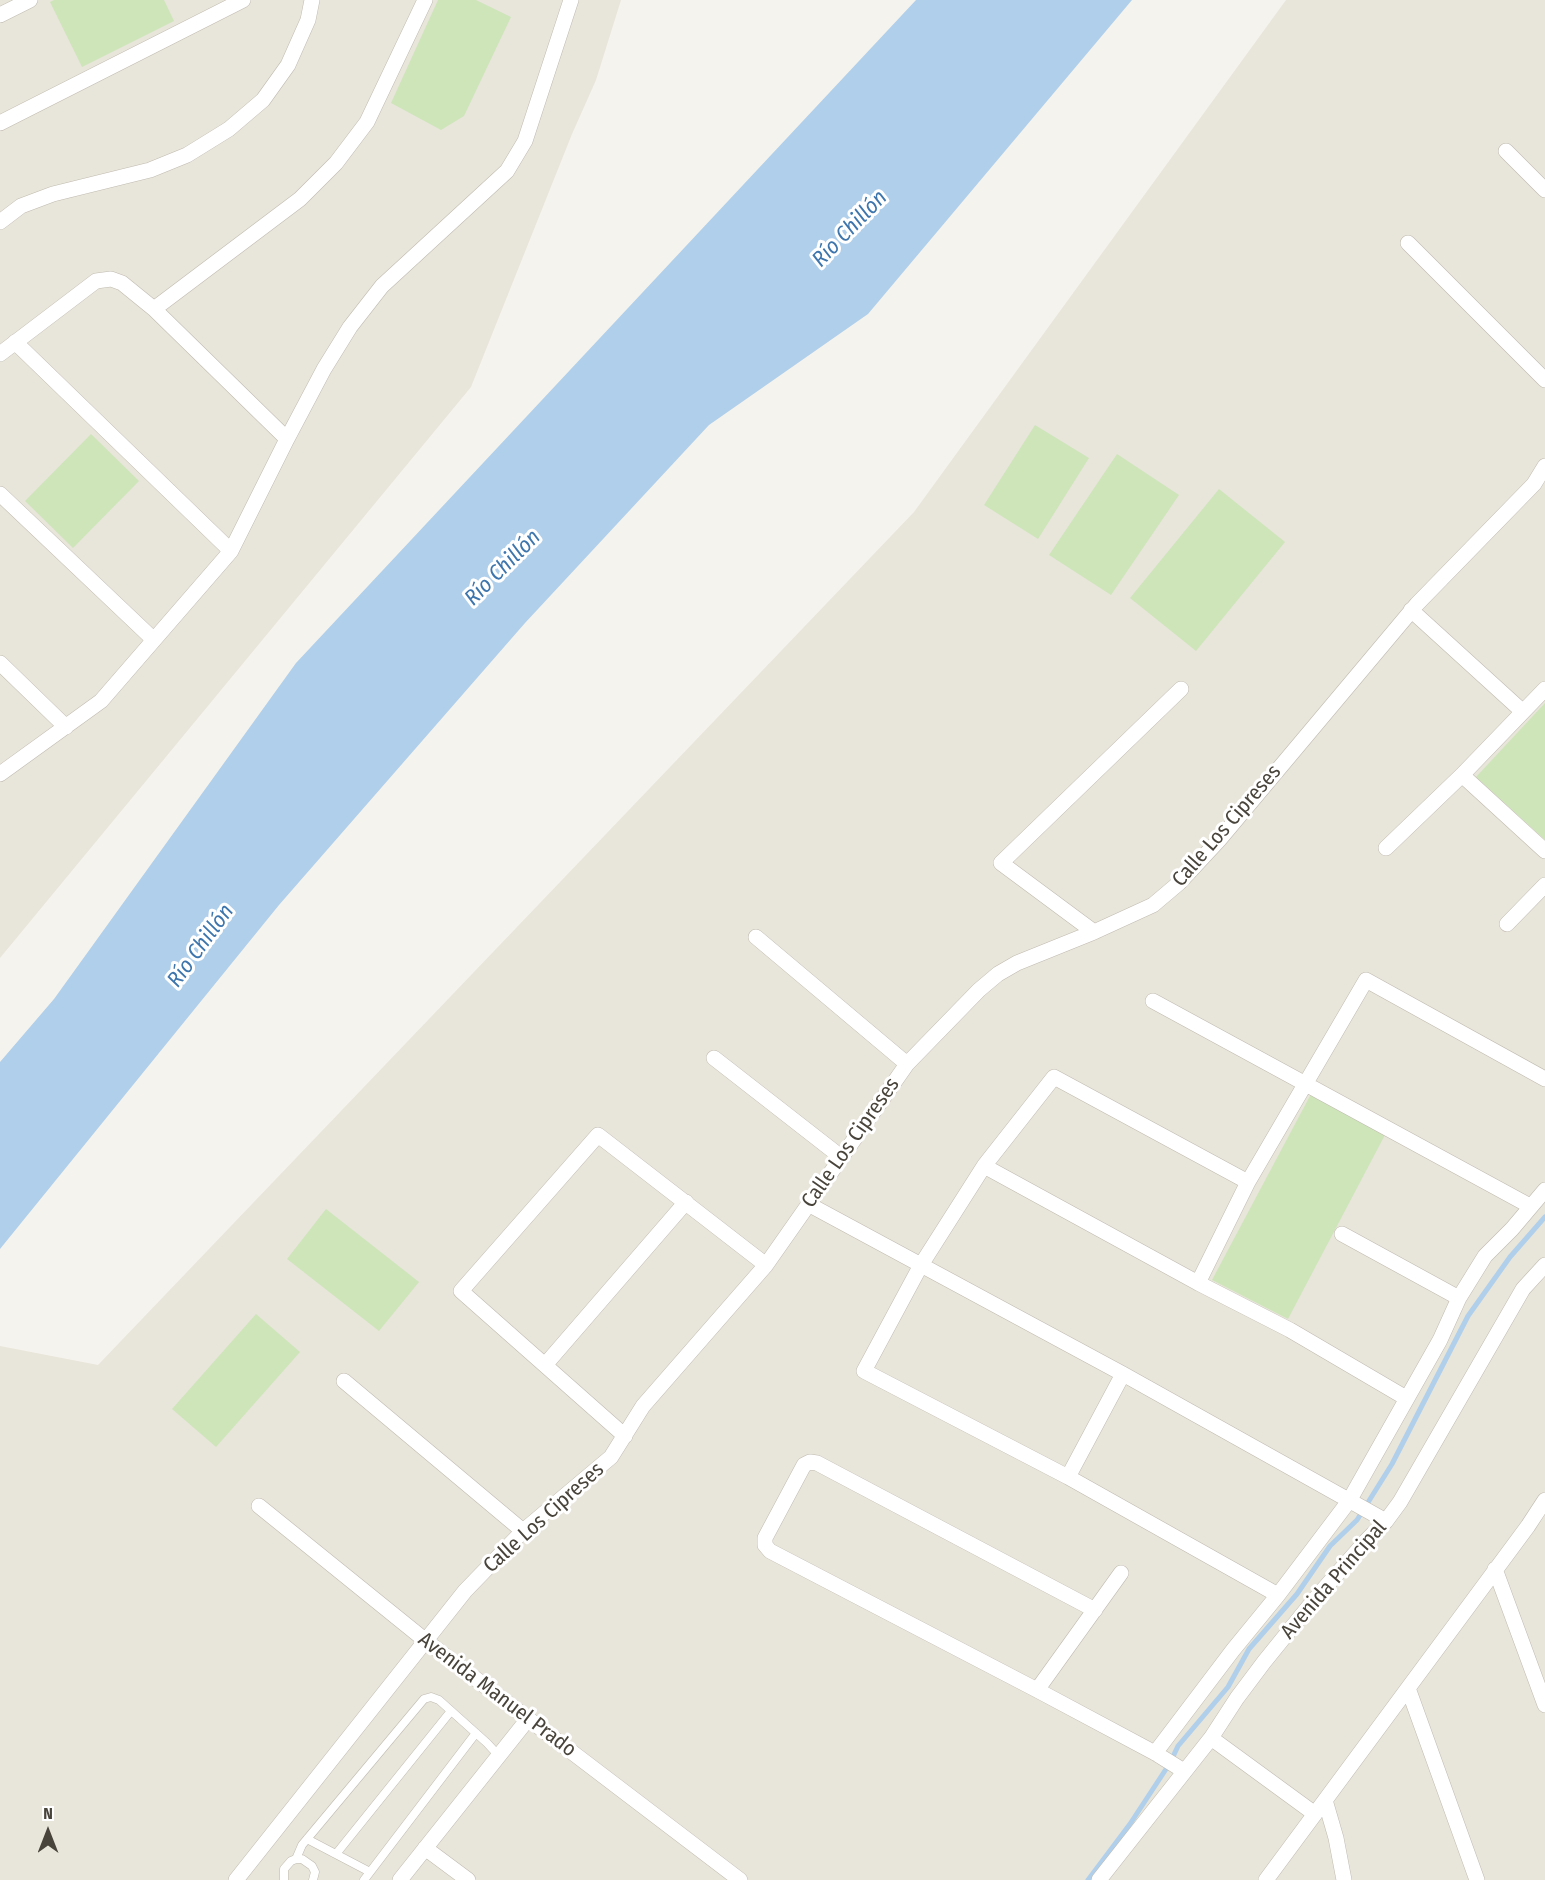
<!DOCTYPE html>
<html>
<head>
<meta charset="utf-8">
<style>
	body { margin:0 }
	#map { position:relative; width:1545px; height:1880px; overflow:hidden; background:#f5f3ed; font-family:"Fira Sans Condensed",sans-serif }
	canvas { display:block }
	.north { position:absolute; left:18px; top:1802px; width:60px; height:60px; -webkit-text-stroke:4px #fff; paint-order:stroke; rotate:0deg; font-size:16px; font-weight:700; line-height:24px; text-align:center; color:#49443b }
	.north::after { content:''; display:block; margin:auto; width:21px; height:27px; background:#49443b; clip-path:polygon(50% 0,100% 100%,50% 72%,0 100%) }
</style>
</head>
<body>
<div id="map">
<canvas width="1545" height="1880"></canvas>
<div class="north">N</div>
</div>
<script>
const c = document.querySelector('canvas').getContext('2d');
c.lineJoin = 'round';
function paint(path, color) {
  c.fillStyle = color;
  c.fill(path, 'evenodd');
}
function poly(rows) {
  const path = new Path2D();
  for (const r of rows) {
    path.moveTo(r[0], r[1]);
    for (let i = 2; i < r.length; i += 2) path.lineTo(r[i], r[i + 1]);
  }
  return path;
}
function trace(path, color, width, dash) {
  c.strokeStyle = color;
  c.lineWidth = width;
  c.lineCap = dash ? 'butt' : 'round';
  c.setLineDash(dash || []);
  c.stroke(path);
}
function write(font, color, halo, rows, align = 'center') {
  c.font = font + ' "Fira Sans Condensed",sans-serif';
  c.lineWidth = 6;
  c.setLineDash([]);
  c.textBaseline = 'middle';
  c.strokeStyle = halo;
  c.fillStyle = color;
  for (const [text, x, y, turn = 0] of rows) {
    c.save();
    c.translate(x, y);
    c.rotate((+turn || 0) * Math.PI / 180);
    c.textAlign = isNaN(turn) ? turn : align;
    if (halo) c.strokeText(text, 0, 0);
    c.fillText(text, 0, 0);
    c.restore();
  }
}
paint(poly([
	[0,0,621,0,596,80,572,134,471,387,0,958],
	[1286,0,1545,0,1545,1880,0,1880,0,1346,98,1365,914,512]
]), '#e8e5db');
paint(poly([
	[54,0,164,0,174,21,82,67,50,2],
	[438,0,476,0,511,17,464,116,441,130,391,103],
	[1035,425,1089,458,1038,539,984,505],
	[91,434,139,481,73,548,25,501],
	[1117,454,1179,495,1111,595,1049,555],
	[1219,489,1285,542,1196,651,1130,598],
	[1545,703,1545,840,1476,777],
	[1311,1094,1386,1133,1288,1319,1212,1280],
	[326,1209,419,1282,379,1331,287,1259],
	[256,1314,300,1352,216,1447,172,1409]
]), '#cee5ba');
paint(poly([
	[916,0,1132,0,868,314,709,425,525,623,279,905,0,1249,0,1062,54,999,296,663]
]), '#b0cfeb');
trace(poly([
	[1088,1880,1130,1824,1170,1763,1178,1746,1228,1687,1249,1649,1297,1594,1330,1546,1357,1520,1392,1464,1468,1316,1510,1257,1545,1217]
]), '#b0cfeb', 5);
const service = poly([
	[307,1839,370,1872],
	[336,1854,451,1711],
	[296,1859,302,1845,424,1699,431,1697,439,1700,487,1743,499,1756],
	[284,1880,284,1869,291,1861,296,1859,302,1859,312,1866,315,1872,313,1880],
	[364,1880,476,1733]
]);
const minor = poly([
	[0,15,30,0],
	[0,123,243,0],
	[1506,151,1545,190],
	[0,222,21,206,53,194,150,170,187,155,229,129,263,100,288,65,308,20,312,0],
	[1408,243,1545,380],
	[154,309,300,199,336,163,367,122,425,0],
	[15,342,231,551],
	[0,354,96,281,111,279,122,283,154,309,287,439],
	[0,494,154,640],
	[1411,610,1522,711],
	[0,663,66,727],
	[0,774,101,701,231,551,287,439,324,369,350,327,382,286,507,171,525,141,571,0],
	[1462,775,1545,851],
	[1386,848,1462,775,1545,689],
	[1507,924,1545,885],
	[1094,932,1001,863,1181,689],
	[756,937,907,1064],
	[1153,1001,1530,1206],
	[714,1058,841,1157],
	[984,1166,1198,1283,1290,1330,1406,1398],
	[1248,1182,1054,1077,984,1166,921,1265,864,1371,1068,1477,1278,1595],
	[808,1204,1123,1374,1386,1521],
	[1342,1234,1459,1298],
	[1198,1283,1248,1182,1366,980,1545,1079],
	[545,1365,686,1202],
	[344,1381,523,1531],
	[625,1436,461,1291,598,1135,766,1265],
	[1068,1477,1123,1374],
	[259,1506,426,1641,740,1880],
	[1495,1569,1545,1705],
	[1095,1610,817,1463,810,1462,804,1465,765,1538,765,1545,770,1551,1037,1690,1155,1753,1184,1771],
	[1408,1688,1477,1880],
	[1037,1690,1121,1573],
	[1211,1738,1315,1814],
	[1155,1753,1233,1650,1278,1595,1349,1501,1440,1340,1459,1298,1485,1256,1512,1229,1545,1190],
	[1325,1800,1336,1838,1344,1880],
	[425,1848,468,1880],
	[236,1880,465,1591,523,1531,611,1457,643,1406,766,1265,907,1064,979,990,998,974,1017,963,1094,932,1153,905,1179,883,1219,840,1417,604,1534,484,1545,466],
	[400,1880,528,1719],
	[1099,1880,1211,1738,1237,1698,1264,1662,1315,1599,1366,1541,1386,1521,1400,1502,1523,1289,1545,1265],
	[1266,1880,1528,1526,1545,1500]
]);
trace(service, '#c0bbb0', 9);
trace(minor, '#c0bbb0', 16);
trace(service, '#fff', 8);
trace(minor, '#fff', 15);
write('21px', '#49443b', '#fff', [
	["Calle Los Cipreses",1227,826,-49],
	["Calle Los Cipreses",851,1143,-55],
	["Calle Los Cipreses",544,1518,-42],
	["Avenida Principal",1334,1580,-49],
	["Avenida Manuel Prado",497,1695,37]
]);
write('italic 22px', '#3d75ac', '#fff', [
	["Río Chillón",850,229,-46],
	["Río Chillón",503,568,-45],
	["Río Chillón",201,946,-54]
]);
</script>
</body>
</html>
